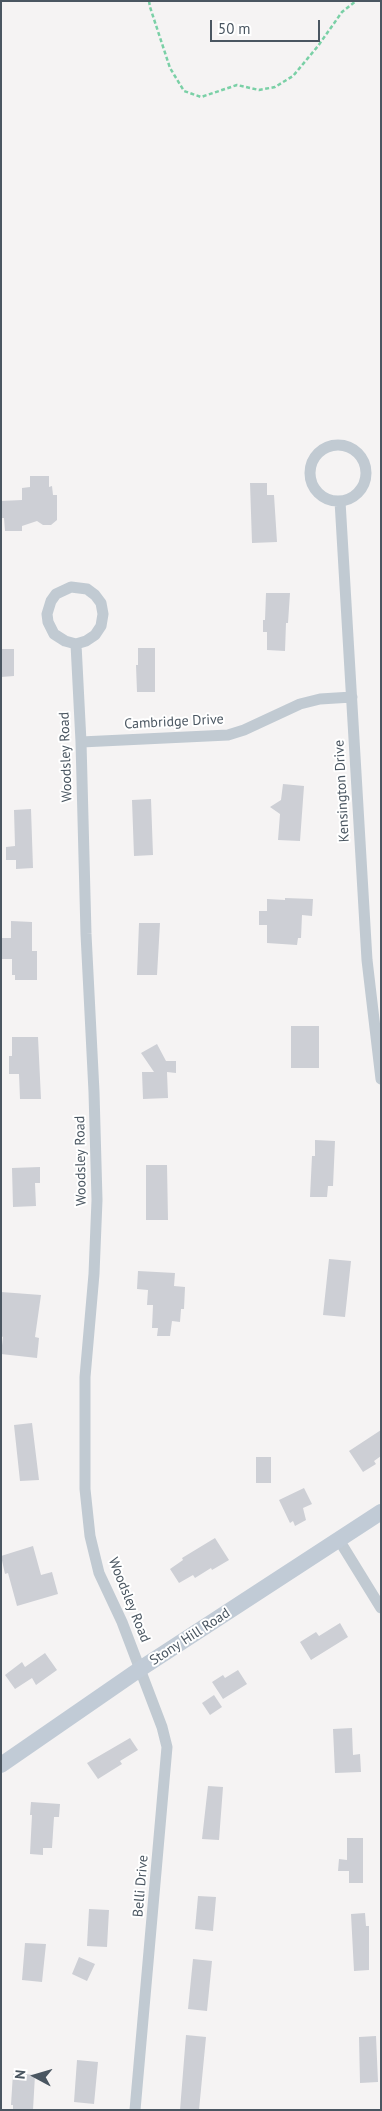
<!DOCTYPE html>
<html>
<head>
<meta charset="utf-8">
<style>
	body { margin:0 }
	#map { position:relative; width:382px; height:2111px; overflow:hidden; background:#f5f3f3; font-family:"PT Sans",sans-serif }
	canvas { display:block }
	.frame { position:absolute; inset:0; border:2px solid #4a5661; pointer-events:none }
	.north { position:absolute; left:10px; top:2051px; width:50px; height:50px; -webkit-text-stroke:4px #fff; paint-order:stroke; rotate:276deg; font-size:14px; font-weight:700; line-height:20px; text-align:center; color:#4a5661 }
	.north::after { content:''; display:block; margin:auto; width:18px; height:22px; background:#4a5661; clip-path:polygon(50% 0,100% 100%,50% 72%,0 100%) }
	.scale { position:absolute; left:210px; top:20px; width:110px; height:22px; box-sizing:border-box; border:2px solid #4a5661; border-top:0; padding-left:6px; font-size:15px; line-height:18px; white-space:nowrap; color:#4a5661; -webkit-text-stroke:4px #fff; paint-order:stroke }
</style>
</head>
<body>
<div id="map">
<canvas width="382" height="2111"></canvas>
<div class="frame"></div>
<div class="north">N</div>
<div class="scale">50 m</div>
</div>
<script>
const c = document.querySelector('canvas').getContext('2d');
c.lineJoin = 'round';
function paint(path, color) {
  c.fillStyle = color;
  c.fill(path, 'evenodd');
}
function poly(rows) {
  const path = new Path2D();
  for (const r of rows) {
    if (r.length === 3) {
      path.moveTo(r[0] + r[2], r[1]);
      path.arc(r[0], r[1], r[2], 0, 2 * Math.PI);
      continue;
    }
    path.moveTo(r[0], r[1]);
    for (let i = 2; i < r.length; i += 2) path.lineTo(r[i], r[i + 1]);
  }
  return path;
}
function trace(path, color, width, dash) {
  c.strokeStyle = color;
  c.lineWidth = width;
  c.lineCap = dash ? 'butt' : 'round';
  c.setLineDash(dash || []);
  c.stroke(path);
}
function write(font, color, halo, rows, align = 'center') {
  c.font = font + ' "PT Sans",sans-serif';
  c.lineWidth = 4;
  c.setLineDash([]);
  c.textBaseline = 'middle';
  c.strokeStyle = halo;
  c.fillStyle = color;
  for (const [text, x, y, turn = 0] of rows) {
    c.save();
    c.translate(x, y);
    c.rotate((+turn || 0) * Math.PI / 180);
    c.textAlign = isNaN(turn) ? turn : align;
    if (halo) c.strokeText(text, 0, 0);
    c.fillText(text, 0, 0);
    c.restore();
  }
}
paint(poly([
	[30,476,49,476,49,487,52,486,53,495,57,495,57,520,51,525,43,525,37,521,22,526,22,531,5,531,4,518,1,518,1,501,22,500,22,488,30,487],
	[250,483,267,483,267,495,274,495,277,542,252,543],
	[266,593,290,593,288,623,286,623,285,651,267,650,267,632,263,632,263,620,265,620],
	[138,648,155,648,155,692,137,692,136,665,138,665],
	[1,649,14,649,14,676,1,677],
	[283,784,304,786,300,841,278,840,280,814,270,807,281,800],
	[151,799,153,855,134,856,132,800],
	[31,809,33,868,16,869,16,860,6,860,6,847,15,846,14,810],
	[285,898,313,899,312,916,302,915,301,938,298,938,297,945,267,943,267,925,259,925,259,911,267,911,267,899,285,900],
	[11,921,32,922,32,951,37,951,37,980,15,980,15,975,12,975,12,959,1,959,1,938,11,938],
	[139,923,160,923,157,975,137,975],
	[291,1026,319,1026,319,1068,291,1068],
	[12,1037,38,1037,41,1099,20,1099,19,1074,9,1074,9,1056,12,1056],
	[157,1044,166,1061,176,1061,176,1073,167,1072,168,1098,143,1099,142,1072,154,1072,141,1053],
	[315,1140,335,1141,333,1186,328,1186,327,1197,310,1197,312,1156,315,1156],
	[146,1165,167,1165,168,1220,146,1220],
	[40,1167,40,1183,35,1183,36,1206,13,1207,12,1168],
	[329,1259,351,1261,345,1317,323,1315],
	[138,1271,175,1273,174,1286,185,1287,184,1309,181,1309,180,1322,172,1321,170,1336,157,1336,158,1328,152,1328,153,1305,147,1305,148,1290,137,1289],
	[1,1292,41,1295,35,1337,39,1338,37,1358,1,1354,3,1337,1,1336],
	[32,1423,39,1480,20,1481,14,1425],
	[381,1430,381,1456,374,1461,376,1464,363,1472,349,1451],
	[256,1457,271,1457,271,1483,256,1483],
	[304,1488,312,1504,303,1508,306,1520,295,1526,293,1521,290,1523,279,1500],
	[215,1538,229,1560,212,1570,211,1568,195,1578,193,1575,179,1583,170,1569,183,1560,182,1558],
	[33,1546,41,1575,52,1572,58,1594,17,1606,8,1573,5,1574,1,1556],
	[340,1623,348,1637,311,1660,300,1642,316,1632,319,1636],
	[45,1653,57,1670,36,1685,32,1678,15,1689,5,1675,22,1662,25,1667],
	[238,1670,247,1684,223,1699,212,1682,223,1675,225,1678],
	[214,1695,222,1707,210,1715,202,1703],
	[352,1728,353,1755,360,1754,361,1772,335,1773,333,1729],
	[130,1738,138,1750,120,1761,122,1764,98,1779,87,1763],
	[208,1786,223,1787,219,1840,202,1839],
	[31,1802,60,1804,59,1817,54,1817,52,1848,43,1848,43,1855,30,1854,32,1815,30,1815],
	[347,1838,363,1838,363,1883,349,1883,349,1871,338,1871,339,1859,347,1860],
	[198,1896,216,1897,213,1931,195,1929],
	[89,1909,109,1910,107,1947,87,1946],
	[365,1913,366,1926,369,1926,369,1970,354,1971,351,1914],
	[25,1943,46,1944,42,1982,22,1980],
	[79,1957,95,1964,87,1981,72,1974],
	[193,1959,212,1961,207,2011,188,2009],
	[186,2035,206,2037,199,2110,180,2110],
	[376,2036,378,2082,360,2083,359,2037],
	[77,2060,98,2062,94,2104,74,2102],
	[13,2073,35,2075,33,2110,13,2110,13,2105,11,2105]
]), '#cdcfd5');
trace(poly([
	[149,1,150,7,170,68,184,91,201,97,237,85,259,90,275,87,293,76,318,46,342,12,356,1]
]), '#7ad0a6', 2.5, [4, 2.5]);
trace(poly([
	[338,473,28],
	[340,501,367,960,381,1079],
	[76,644,86,641,95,635,101,626,103,614,101,603,95,595,87,589,71,587,56,594,51,601,47,614,48,622,54,634,65,641,76,644,81,742,86,934,94,1092,97,1200,94,1274,85,1377,85,1489,90,1536,99,1573,122,1622,162,1727,167,1747,135,2110],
	[81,742,228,735,244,730,300,704,320,699,352,697],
	[339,1540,381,1608]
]), '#c1cad2', 11);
trace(poly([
	[1,1765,140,1669,381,1512]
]), '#c1cbd6', 16);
write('14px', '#4a5661', '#fff', [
	["Cambridge Drive",174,722,-3],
	["Woodsley Road",66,757,-92],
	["Kensington Drive",342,791,-93],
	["Woodsley Road",81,1161,-91],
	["Woodsley Road",129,1600,68],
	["Stony Hill Road",190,1637,-33],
	["Belli Drive",141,1886,-85]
]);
</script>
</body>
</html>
